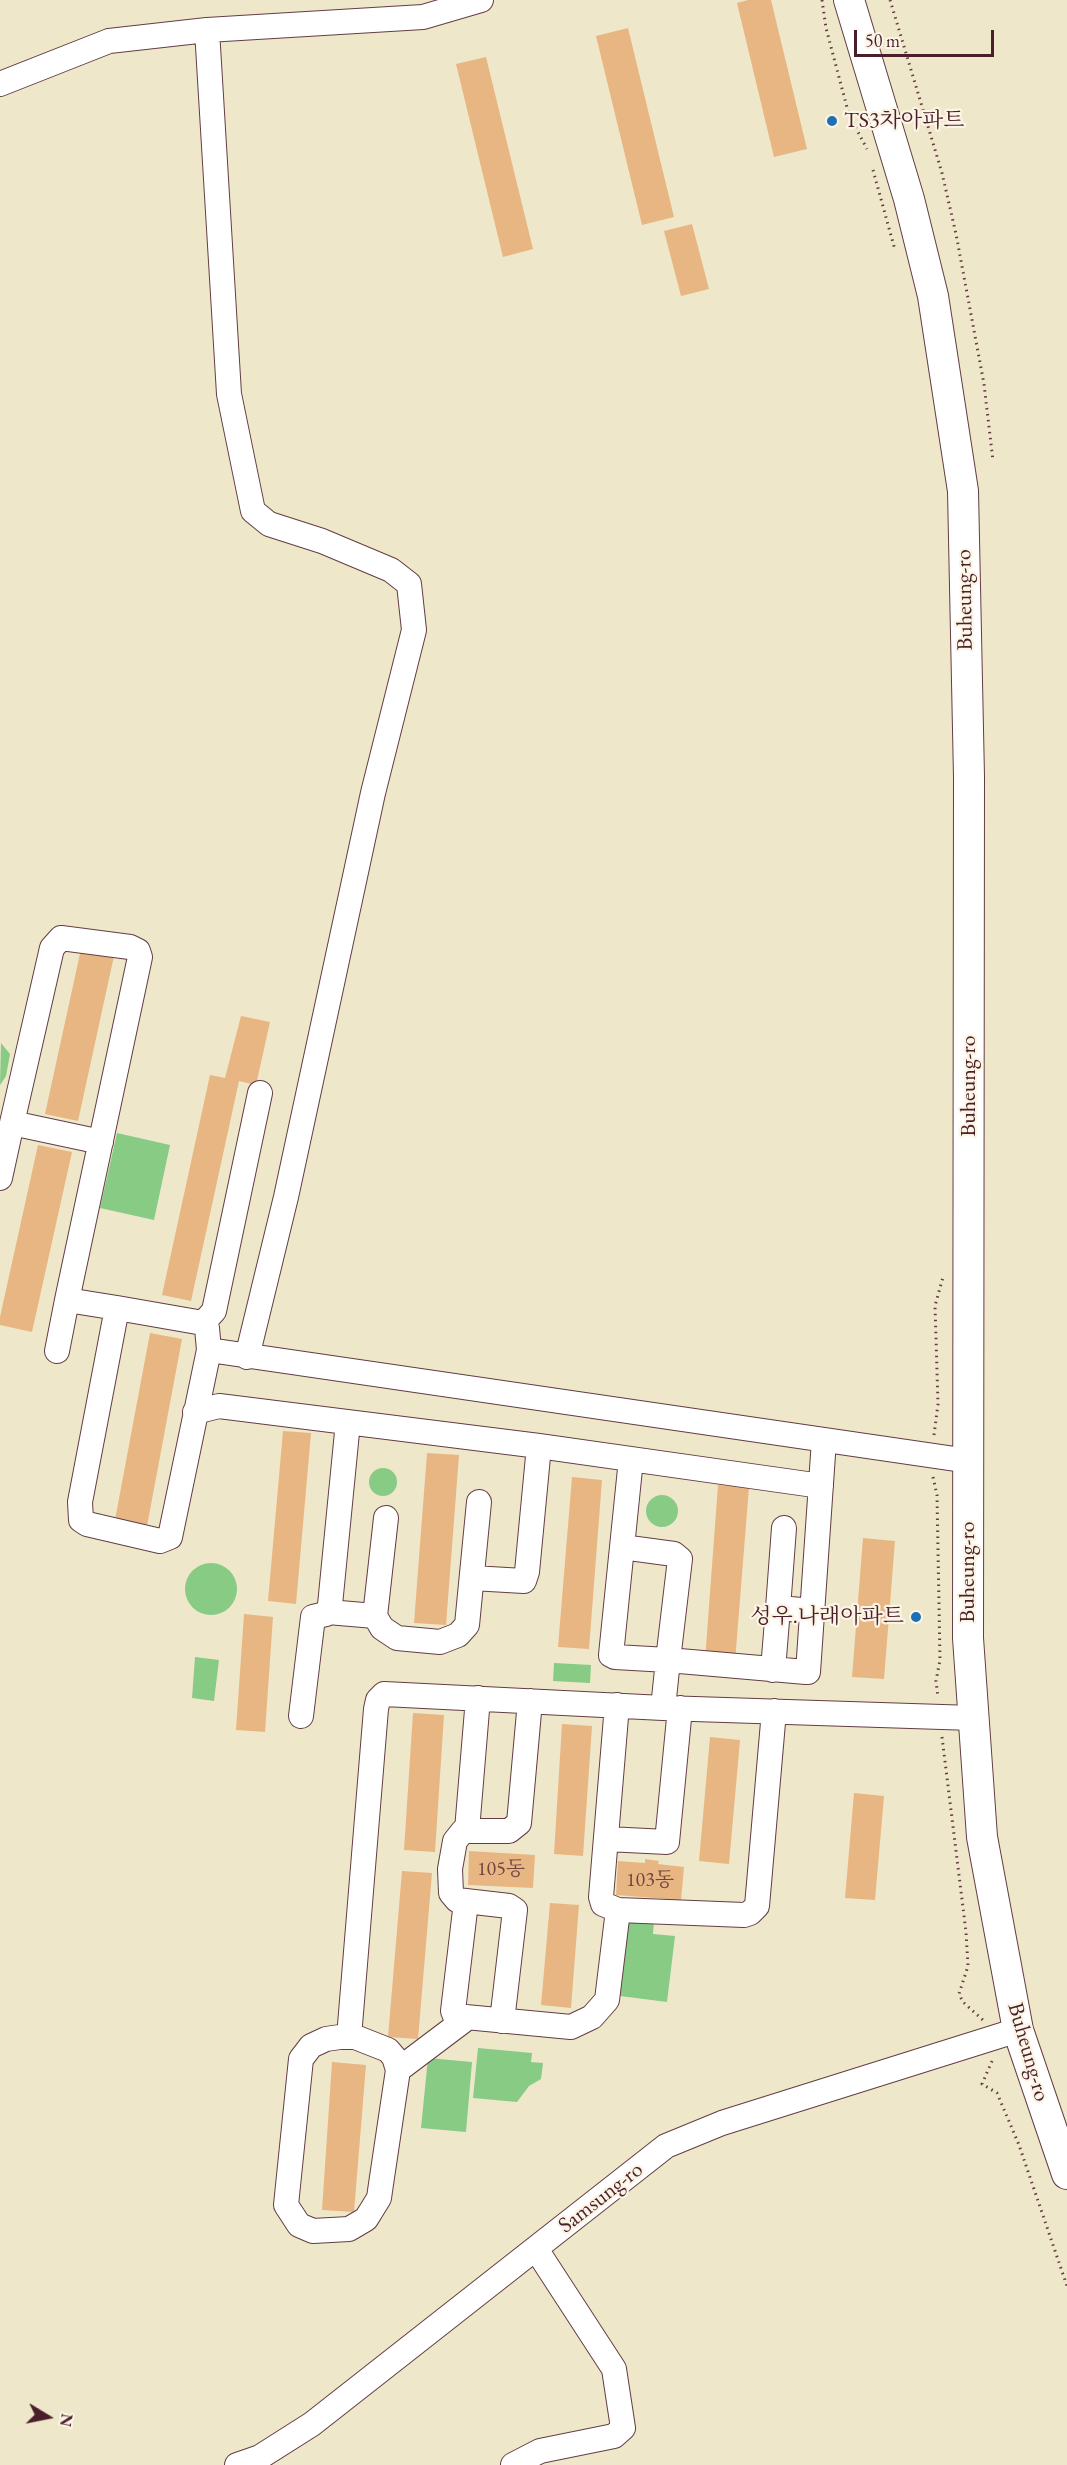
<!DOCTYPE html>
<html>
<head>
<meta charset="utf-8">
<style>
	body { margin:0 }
	#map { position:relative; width:1067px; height:2465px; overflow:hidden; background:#efe7c9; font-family:"EB Garamond",serif }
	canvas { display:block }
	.north { position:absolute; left:18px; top:2387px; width:60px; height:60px; -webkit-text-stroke:4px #fcf5e5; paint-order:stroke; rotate:100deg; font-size:16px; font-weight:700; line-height:24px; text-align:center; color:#4a1f2b }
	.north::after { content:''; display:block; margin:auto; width:21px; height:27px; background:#4a1f2b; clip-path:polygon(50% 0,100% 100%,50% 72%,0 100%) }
	.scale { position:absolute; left:854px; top:30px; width:140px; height:27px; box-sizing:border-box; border:3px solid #4a1f2b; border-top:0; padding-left:8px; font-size:18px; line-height:21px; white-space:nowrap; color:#4a1f2b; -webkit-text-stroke:4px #fcf5e5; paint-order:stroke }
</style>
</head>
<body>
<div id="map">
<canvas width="1067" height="2465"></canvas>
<div class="north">N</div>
<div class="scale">50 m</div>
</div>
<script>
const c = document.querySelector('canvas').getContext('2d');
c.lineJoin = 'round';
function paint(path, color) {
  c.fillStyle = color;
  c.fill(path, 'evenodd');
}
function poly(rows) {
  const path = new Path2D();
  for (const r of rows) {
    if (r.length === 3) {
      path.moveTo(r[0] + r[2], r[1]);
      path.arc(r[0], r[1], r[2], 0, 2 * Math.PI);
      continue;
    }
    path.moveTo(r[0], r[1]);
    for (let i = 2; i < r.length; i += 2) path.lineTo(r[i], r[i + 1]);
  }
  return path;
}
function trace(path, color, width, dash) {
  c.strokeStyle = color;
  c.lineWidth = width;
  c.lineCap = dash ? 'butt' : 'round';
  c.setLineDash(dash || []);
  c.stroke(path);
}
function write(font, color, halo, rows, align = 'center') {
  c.font = font + ' "EB Garamond","Noto Serif KR",serif';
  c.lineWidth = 4.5;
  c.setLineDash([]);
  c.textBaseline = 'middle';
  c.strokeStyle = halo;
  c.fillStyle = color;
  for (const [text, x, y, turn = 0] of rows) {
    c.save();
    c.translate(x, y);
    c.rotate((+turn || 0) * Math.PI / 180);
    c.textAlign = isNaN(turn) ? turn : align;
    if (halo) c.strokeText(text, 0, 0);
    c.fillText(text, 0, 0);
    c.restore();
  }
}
paint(poly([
	[1,1043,10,1054,6,1076,0,1085],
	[117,1133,170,1145,154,1220,100,1208],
	[383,1482,14],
	[662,1511,16],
	[211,1589,26],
	[195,1657,219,1660,214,1701,192,1698],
	[554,1663,591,1665,590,1683,553,1681],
	[629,1919,654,1922,653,1934,675,1936,667,2002,620,1996],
	[478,2048,532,2053,531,2062,543,2063,541,2079,529,2086,517,2102,473,2098],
	[428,2058,472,2062,466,2132,421,2128]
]), '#87cb85');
paint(poly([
	[748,0,771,0,807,149,774,157,737,3],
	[628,28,674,217,642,225,596,36],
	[486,57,533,249,503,257,456,64],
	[692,224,709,289,681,296,664,231],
	[81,949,114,956,78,1121,45,1114],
	[241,1016,270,1022,256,1085,239,1081,191,1301,162,1295,210,1075,225,1078],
	[38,1145,72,1152,32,1332,0,1325,0,1317],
	[150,1333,182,1339,147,1526,115,1520],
	[283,1431,311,1433,296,1604,268,1601],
	[427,1453,459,1455,446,1625,414,1623],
	[572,1477,602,1480,589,1649,558,1647],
	[718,1485,749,1487,735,1662,705,1660],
	[863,1538,895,1541,884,1679,852,1677],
	[244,1614,273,1617,265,1732,236,1730],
	[413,1713,444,1715,435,1852,404,1850],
	[562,1724,592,1726,583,1856,554,1854],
	[710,1737,740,1740,729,1864,699,1861],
	[854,1793,884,1796,875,1900,845,1898],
	[469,1851,535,1855,533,1888,468,1885],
	[645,1859,659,1861,658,1864,684,1867,681,1900,616,1895,618,1861,645,1863],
	[402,1871,432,1873,418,2039,388,2037],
	[550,1903,579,1905,571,2008,541,2005],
	[332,2062,366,2065,354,2212,322,2210]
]), '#e8b682');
const minor = poly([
	[207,30,229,394,253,511,269,524,322,541,391,570,409,584,414,630,373,793,286,1197,247,1357],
	[0,84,109,41,207,30,423,17,481,0],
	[0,1178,12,1123],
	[67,1300,140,957,138,951,130,947,61,938,52,948,12,1123,101,1142],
	[203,1323,214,1311,260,1093],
	[209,1350,207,1328,203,1323,117,1308,80,1502,81,1520,87,1524,160,1541,170,1537,209,1350,969,1461],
	[57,1351,67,1300,117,1308],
	[195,1412,219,1406,539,1446,821,1486],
	[386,1518,375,1616,382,1628,397,1638,440,1642,458,1635,467,1625,479,1502],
	[622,1547,631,1459],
	[472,1578,524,1581,527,1572,539,1446],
	[778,1608,784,1528],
	[328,1612,375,1616],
	[773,1670,778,1608,814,1611],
	[617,1705,601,1897,603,1904,618,1910,744,1915,750,1913,757,1906,774,1711],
	[663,1708,668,1660,680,1559,674,1554,622,1547,611,1655,615,1657,668,1660,806,1672,808,1672,824,1440],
	[301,1716,313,1617,326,1614,330,1605,348,1422],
	[467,1830,478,1698],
	[607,1839,667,1842,680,1708],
	[466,1902,453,2011,455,2016,571,2027,592,2017,607,2000,618,1910],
	[502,2021,515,1910,509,1906,457,1900,451,1893,450,1869,455,1841,463,1831,509,1831,519,1823,530,1701],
	[340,2037,355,2037,388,2050,394,2057,398,2070,381,2184,379,2198,371,2211,366,2219,349,2229,313,2231,299,2225,286,2205,301,2059,311,2046,326,2039,340,2037],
	[349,2037,376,1709,378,1700,384,1694,663,1708,973,1718],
	[398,2070,467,2018],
	[237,2465,260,2457,312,2424,666,2146,722,2123,1018,2030],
	[513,2465,540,2451,614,2436,623,2428,614,2369,536,2249]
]);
const major = poly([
	[849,0,909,199,933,296,963,491,969,777,968,1638,982,1837,1018,2030,1067,2174]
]);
trace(minor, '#633d43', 26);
trace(major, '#633d43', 32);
trace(poly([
	[822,0,826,28,849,115,867,149],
	[890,0,942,173,956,234,984,384,993,461],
	[873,170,895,250],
	[934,1435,938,1404,935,1306,943,1277],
	[933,1477,937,1495,940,1660,936,1681,938,1697],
	[942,1737,966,1932,968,1966,959,1994,963,2002,983,2020],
	[992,2061,982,2084,997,2093,1019,2145,1067,2286]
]), '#633d43', 3, [1.5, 4.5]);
trace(minor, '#fff', 24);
trace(major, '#fff', 30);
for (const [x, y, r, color] of [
	[832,121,6,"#1f6fb2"],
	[916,1617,6,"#1f6fb2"]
]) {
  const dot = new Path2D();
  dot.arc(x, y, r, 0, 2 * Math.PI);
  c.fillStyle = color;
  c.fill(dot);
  trace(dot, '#fcf5e5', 2);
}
write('20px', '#724541', null, [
	["105동",501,1870],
	["103동",650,1881]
]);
write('22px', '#4a1f2b', '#fcf5e5', [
	["TS3차아파트",844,121],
	["성우.나래아파트",904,1617,"right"]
], 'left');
write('22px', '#4a1f2b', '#fcf5e5', [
	["Buheung-ro",965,600,-91],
	["Buheung-ro",969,1086,-90],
	["Buheung-ro",968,1572,-90],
	["Buheung-ro",1028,2052,74],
	["Samsung-ro",601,2198,-38]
]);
</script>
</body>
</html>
